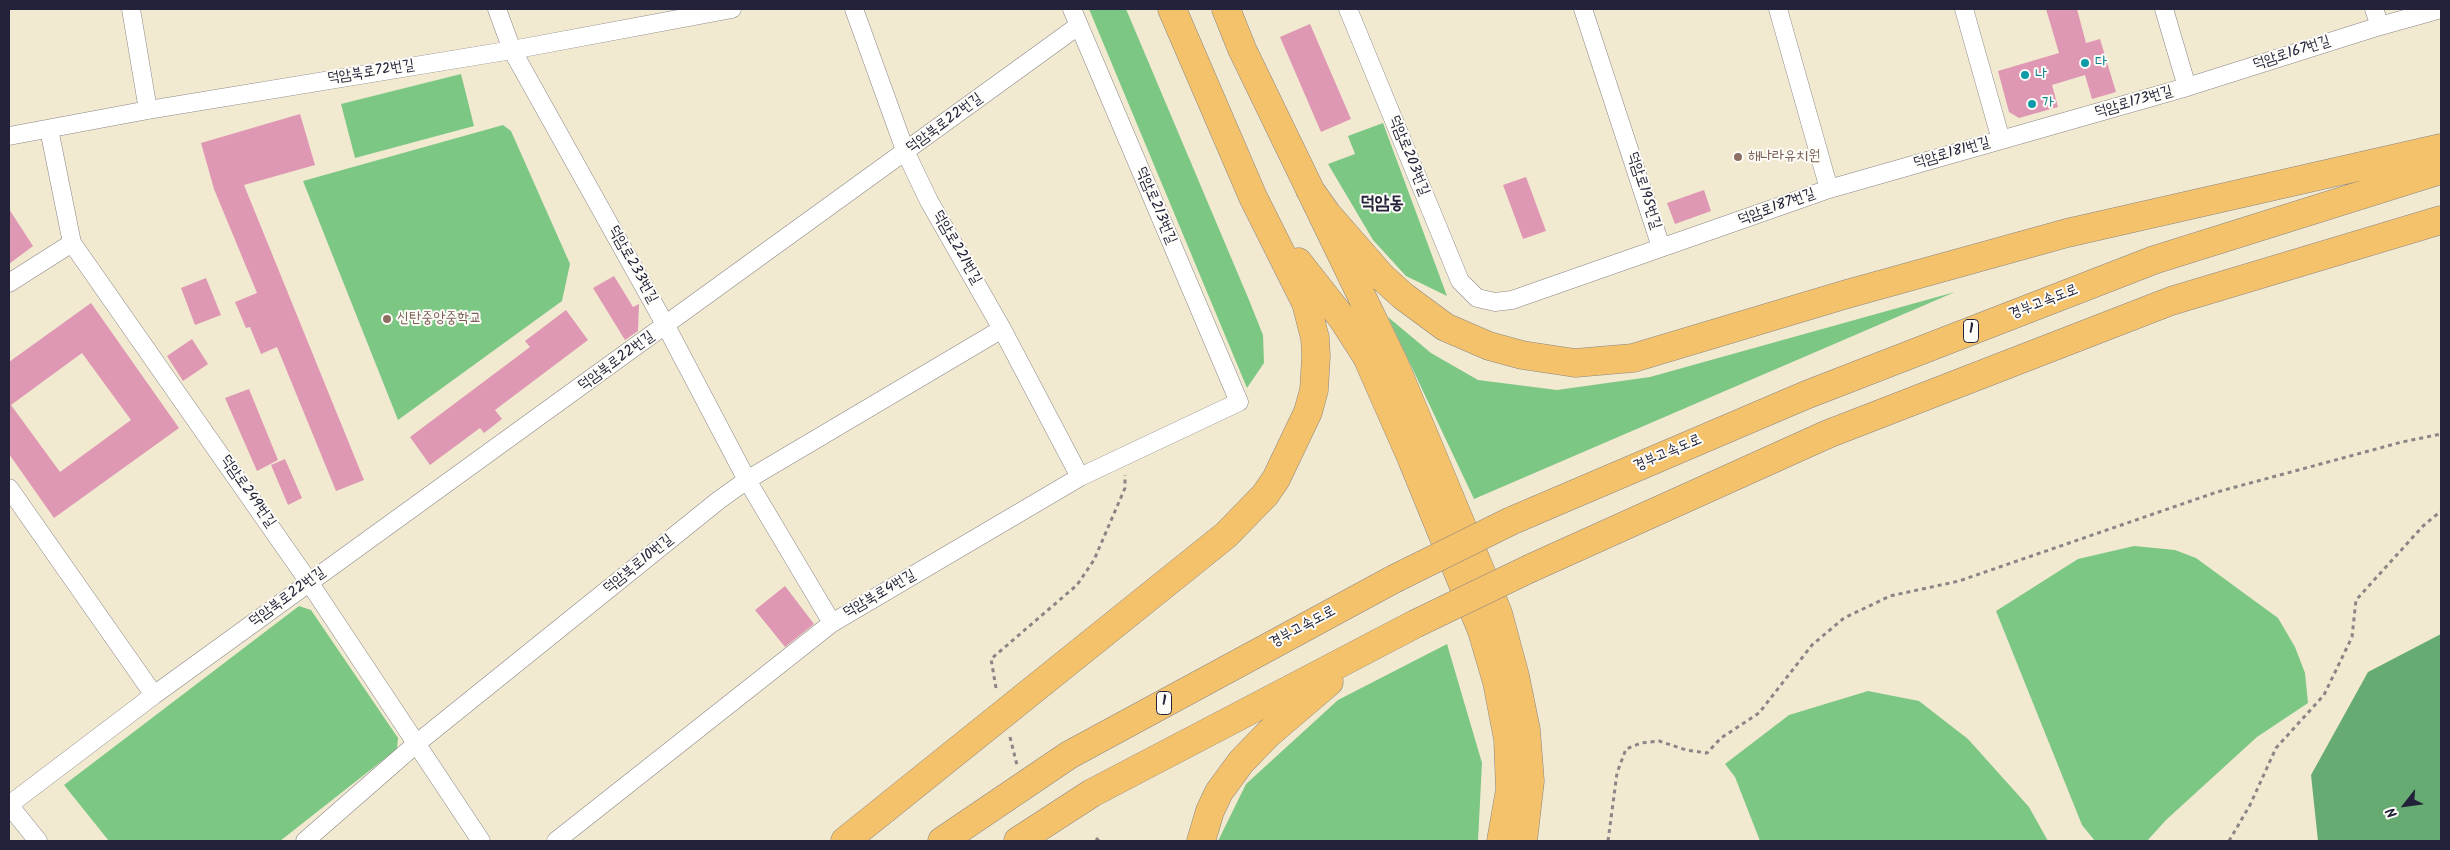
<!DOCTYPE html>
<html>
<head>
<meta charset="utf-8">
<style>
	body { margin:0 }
	#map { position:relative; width:2450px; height:850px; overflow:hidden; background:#f2e9d1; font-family:Kalam,sans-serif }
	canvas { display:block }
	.frame { position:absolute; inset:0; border:10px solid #22223b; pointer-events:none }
	.north { position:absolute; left:2380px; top:780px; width:50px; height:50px; -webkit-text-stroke:4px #fdfcf7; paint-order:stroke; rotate:240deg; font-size:14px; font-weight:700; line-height:20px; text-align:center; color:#22223b }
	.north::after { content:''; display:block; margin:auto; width:18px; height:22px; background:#22223b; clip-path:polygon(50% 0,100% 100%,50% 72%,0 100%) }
</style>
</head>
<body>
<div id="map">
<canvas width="2450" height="850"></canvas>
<div class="frame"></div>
<div class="north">N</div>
</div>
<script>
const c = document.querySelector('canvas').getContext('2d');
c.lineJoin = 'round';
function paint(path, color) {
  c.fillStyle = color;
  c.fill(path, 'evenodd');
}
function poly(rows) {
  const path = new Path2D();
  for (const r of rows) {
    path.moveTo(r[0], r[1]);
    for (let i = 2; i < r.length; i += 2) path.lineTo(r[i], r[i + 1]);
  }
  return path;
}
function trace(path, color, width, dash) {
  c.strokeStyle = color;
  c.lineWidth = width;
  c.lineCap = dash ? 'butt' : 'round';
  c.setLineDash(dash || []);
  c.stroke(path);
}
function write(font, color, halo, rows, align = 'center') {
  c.font = font + ' Kalam,"Poor Story",sans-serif';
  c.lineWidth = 4;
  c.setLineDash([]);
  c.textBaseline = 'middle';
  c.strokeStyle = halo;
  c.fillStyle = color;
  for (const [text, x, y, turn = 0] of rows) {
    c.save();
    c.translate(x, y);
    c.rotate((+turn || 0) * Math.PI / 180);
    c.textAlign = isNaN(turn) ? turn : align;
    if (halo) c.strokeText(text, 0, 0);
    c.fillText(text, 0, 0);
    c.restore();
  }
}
paint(poly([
	[1089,9,1126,9,1249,300,1263,335,1264,363,1247,388],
	[461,74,474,126,355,158,341,104],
	[1383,123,1447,296,1406,276,1373,240,1328,164,1355,154,1348,136],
	[503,125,511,131,570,264,562,301,398,420,303,181],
	[1955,292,1474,499,1388,317,1431,353,1478,380,1557,390,1650,377],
	[2134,546,2175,550,2196,558,2278,618,2295,647,2305,673,2308,703,2257,737,2166,820,2147,841,2095,841,2082,825,1996,611,2078,559],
	[299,606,311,610,398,738,397,749,280,841,109,841,64,785],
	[1447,644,1482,763,1478,841,1218,841,1246,784,1338,700],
	[1868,691,1919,701,1968,739,2029,807,2048,841,1760,841,1735,777,1725,764,1789,715]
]), '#7dc785');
paint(poly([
	[2441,634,2441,841,2318,841,2311,775,2368,672]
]), '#66ac72');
paint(poly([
	[2046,9,2077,9,2086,43,2100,39,2116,92,2092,99,2085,75,2052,85,2058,107,2019,118,2009,112,1998,71,2059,53],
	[1310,24,1351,119,1321,132,1280,37],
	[300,114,315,165,244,185,364,480,336,491,277,347,261,354,250,327,246,328,235,302,257,293,214,189,201,143],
	[1526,177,1546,231,1523,239,1503,185],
	[1704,190,1711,211,1675,224,1667,203],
	[9,209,33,246,9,264],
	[614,276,633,307,639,304,638,331,625,340,593,288],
	[206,278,221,315,195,325,181,288],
	[91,303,179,428,54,518,9,454,9,362],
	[82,353,131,420,60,472,11,405],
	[566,310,588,340,495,410,502,419,484,433,480,428,430,465,410,437,530,347,525,341],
	[192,339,208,364,183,381,167,356],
	[249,389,278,460,257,471,225,398],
	[285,459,302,498,288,505,271,465],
	[785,586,814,624,785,647,755,610]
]), '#df98b3');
const street = poly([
	[131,9,148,110],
	[497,9,512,50,666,326,747,480,832,623],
	[854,9,906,153,929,201,1002,329,1080,477],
	[1348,9,1460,281,1477,298,1495,302,1512,300,1829,189,2187,87,2380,26,2441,9],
	[1583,9,1661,247],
	[1778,9,1829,189],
	[1964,9,2001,140],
	[2164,9,2187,87],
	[2374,9,2380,26],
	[49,129,72,243,309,582,481,841],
	[9,136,148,110,512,50,732,9],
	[9,283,72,243],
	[9,488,154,695],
	[9,805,154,695,1078,26],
	[9,805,38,841],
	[305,841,416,744,719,500,747,480,1002,329],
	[556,841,832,623,1080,477,1239,402,1072,9]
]);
const highway = poly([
	[1226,9,1242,49,1393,361,1498,613,1515,676,1526,730,1530,781,1523,841],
	[1310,190,1327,214,1382,277,1403,296,1445,327,1489,346,1522,355,1575,363,1633,358,1847,294,2067,233,2441,148],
	[1298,262,1342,318,1367,357,1411,457,1482,631,1497,682,1508,739,1510,790,1501,841],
	[1511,521,1806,395,2154,260,2441,170],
	[1531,568,1828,434,2171,301,2441,220],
	[845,841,1226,535,1265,495,1276,479,1308,412,1314,390,1316,356,1315,338,1306,303,1253,197,1172,9],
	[942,841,1069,755,1394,579],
	[1018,841,1092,793,1415,624],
	[1201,841,1210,811,1219,792,1241,762,1268,734,1329,682]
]);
trace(street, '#8a8686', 19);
trace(highway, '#8a8686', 29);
trace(poly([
	[996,688,991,659,1077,585,1094,560,1125,488,1125,475],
	[1010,737,1017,765],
	[1096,838,1099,841],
	[1608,841,1617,773,1626,749,1641,743,1659,741,1686,750,1707,753,1721,738,1759,713,1812,645,1844,618,1890,596,1959,581,2217,492,2402,442,2441,434],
	[2229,841,2250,805,2276,748,2324,695,2352,637,2356,600,2423,526,2441,511]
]), '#8a8686', 3, [4, 4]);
trace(street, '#fff', 18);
trace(highway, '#f4c26a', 28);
const highwayBridge = poly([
	[1394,579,1511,521],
	[1415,624,1531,568]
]);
trace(highwayBridge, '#8a8686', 29, []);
trace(highwayBridge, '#f4c26a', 28);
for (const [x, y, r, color] of [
	[2085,63,5,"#0f9aa8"],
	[2025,75,5,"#0f9aa8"],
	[2032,104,5,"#0f9aa8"],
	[1738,157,5,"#8d6e63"],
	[387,319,5,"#8d6e63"]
]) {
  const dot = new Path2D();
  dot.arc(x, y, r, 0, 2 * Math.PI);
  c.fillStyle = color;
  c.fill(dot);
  trace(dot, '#fdfcf7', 2);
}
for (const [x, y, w] of [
	[1971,331,15],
	[1164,703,15]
]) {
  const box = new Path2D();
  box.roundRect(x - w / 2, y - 11.5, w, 23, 4);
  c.fillStyle = '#fdfcf7';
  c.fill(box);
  trace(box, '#22223b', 1);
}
write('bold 14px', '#22223b', null, [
	["1",1971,331],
	["1",1164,703]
]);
write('15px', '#22223b', '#fdfcf7', [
	["덕암로167번길",2292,54,-18],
	["덕암북로72번길",371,73,-9],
	["덕암로173번길",2134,103,-16],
	["덕암북로22번길",945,124,-36],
	["덕암로181번길",1952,154,-16],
	["덕암로203번길",1408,156,68],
	["덕암로195번길",1643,191,72],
	["덕암로213번길",1155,206,67],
	["덕암로187번길",1777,208,-20],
	["덕암로221번길",956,248,60],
	["덕암로233번길",632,265,61],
	["경부고속도로",2044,303,-21],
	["덕암북로22번길",617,362,-36],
	["경부고속도로",1668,454,-23],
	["덕암로249번길",247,492,55],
	["덕암북로10번길",639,565,-39],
	["덕암북로4번길",880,595,-30],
	["덕암북로22번길",288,598,-36],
	["경부고속도로",1303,628,-28]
]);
write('15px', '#0d838f', '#fdfcf7', [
	["다",2095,63],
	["나",2035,75],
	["가",2042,104]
], 'left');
write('15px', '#785e54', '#fdfcf7', [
	["해나라유치원",1748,157],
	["신탄중앙중학교",397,319]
], 'left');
write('bold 18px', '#22223b', '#fdfcf7', [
	["덕암동",1382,205]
]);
</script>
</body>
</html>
